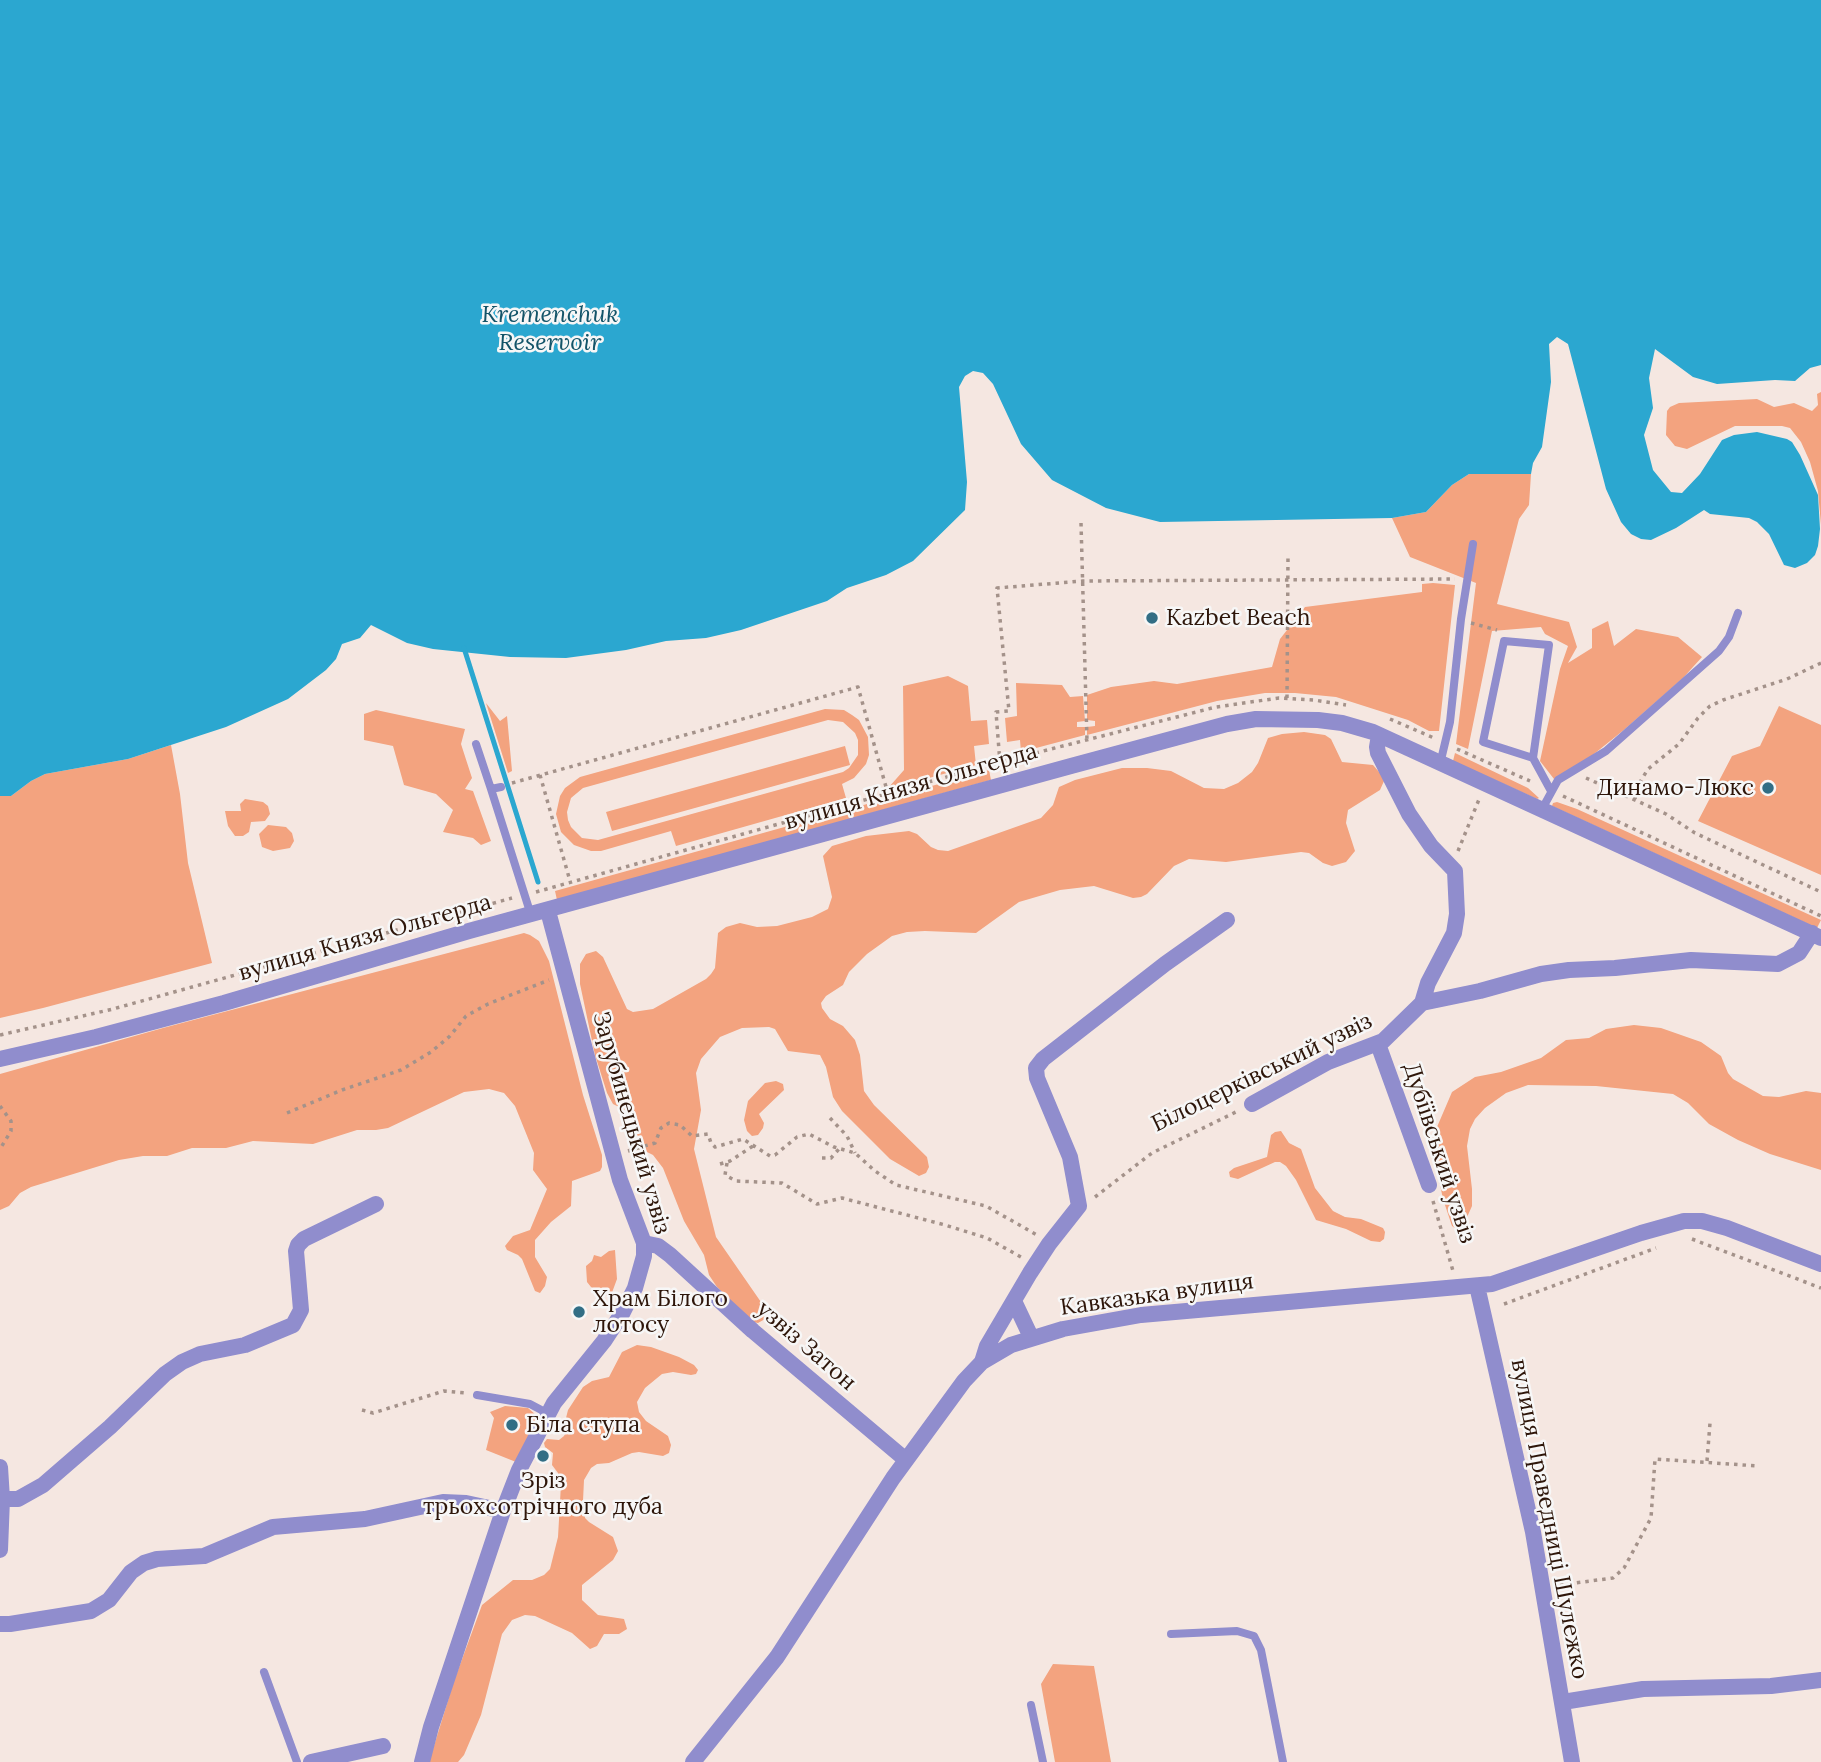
<!DOCTYPE html>
<html>
<head>
<meta charset="utf-8">
<style>
	body { margin:0 }
	canvas { display:block; background:#f5e7e1 }
</style>
</head>
<body>
<canvas width="1821" height="1762"></canvas>
<script>
const c = document.querySelector('canvas').getContext('2d');
c.lineJoin = 'round';
function paint(path, color) {
  c.fillStyle = color;
  c.fill(path, 'evenodd');
}
function poly(rows) {
  const path = new Path2D();
  for (const r of rows) {
    path.moveTo(r[0], r[1]);
    for (let i = 2; i < r.length; i += 2) path.lineTo(r[i], r[i + 1]);
  }
  return path;
}
function trace(path, color, width, dash) {
  c.strokeStyle = color;
  c.lineWidth = width;
  c.lineCap = dash ? 'butt' : 'round';
  c.setLineDash(dash || []);
  c.stroke(path);
}
function write(font, color, halo, rows, align = 'center') {
  c.font = font + ' Lora,serif';
  c.lineWidth = 5;
  c.setLineDash([]);
  c.textBaseline = 'middle';
  c.strokeStyle = halo;
  c.fillStyle = color;
  for (const [text, x, y, turn = 0] of rows) {
    c.save();
    c.translate(x, y);
    c.rotate((+turn || 0) * Math.PI / 180);
    c.textAlign = isNaN(turn) ? turn : align;
    if (halo) c.strokeText(text, 0, 0);
    c.fillText(text, 0, 0);
    c.restore();
  }
}
paint(poly([
	[1821,392,1821,525,1818,491,1810,462,1801,442,1790,428,1782,426,1735,426,1687,449,1675,446,1666,435,1667,411,1670,407,1679,403,1757,399,1774,407,1794,403,1812,411,1818,405,1817,394],
	[1486,473,1531,474,1529,505,1519,519,1497,604,1569,622,1577,647,1568,663,1592,648,1592,629,1608,621,1614,646,1636,629,1678,637,1702,657,1683,678,1625,729,1589,758,1554,779,1540,761,1560,669,1568,646,1545,634,1541,627,1492,631,1468,749,1456,744,1476,583,1410,557,1392,518,1426,512,1452,485,1469,474],
	[1433,583,1455,585,1439,731,1429,731,1408,720,1336,697,1295,693,1265,693,1217,701,1087,735,1087,727,1095,726,1095,721,1087,720,1087,695,1111,687,1154,681,1177,684,1272,667,1280,639,1305,607,1422,592,1422,584],
	[948,676,968,686,971,721,987,720,989,744,974,746,976,765,889,789,889,787,904,770,903,686],
	[1016,683,1062,685,1070,697,1083,696,1085,721,1077,722,1077,727,1085,727,1085,735,1021,752,1020,740,1007,742,1005,718,1017,716],
	[486,703,500,721,507,716,512,771,508,773],
	[1779,706,1821,725,1821,875,1698,821,1732,756,1760,746],
	[825,709,844,710,852,715,859,720,868,737,869,755,866,764,854,778,842,784,846,798,676,846,671,831,601,851,591,851,574,845,561,832,556,814,560,796,565,788,580,777],
	[828,720,843,722,855,733,858,740,858,755,849,768,843,772,598,840,582,838,571,827,568,820,567,812,571,798,583,788],
	[376,710,465,729,461,744,472,778,465,789,473,791,491,841,481,845,473,838,443,832,453,810,436,794,404,785,393,746,364,740,364,714],
	[1304,732,1325,735,1331,739,1342,762,1373,765,1380,773,1384,781,1380,790,1348,810,1346,823,1355,851,1346,862,1332,866,1323,863,1309,853,1301,852,1226,862,1189,859,1174,866,1147,894,1141,897,1133,898,1094,886,1060,890,1019,902,976,933,925,931,907,932,892,936,867,954,849,972,843,985,826,996,821,1003,822,1008,830,1019,843,1026,855,1040,860,1055,864,1091,874,1105,927,1157,929,1167,926,1173,919,1176,890,1159,842,1111,833,1097,826,1067,820,1055,788,1051,775,1029,769,1027,742,1028,720,1037,701,1059,696,1073,701,1110,694,1149,716,1237,763,1305,766,1311,765,1319,758,1323,753,1322,717,1287,709,1275,704,1255,684,1221,663,1168,653,1155,643,1150,629,1112,613,1104,607,1093,595,1055,580,984,580,964,586,954,596,951,603,957,627,1009,633,1012,653,1009,706,979,711,974,715,968,718,933,726,927,740,923,757,927,777,926,812,917,828,909,832,897,823,856,832,846,866,836,909,831,917,834,931,847,938,850,948,851,1041,818,1053,805,1059,787,1075,780,1122,768,1147,768,1171,771,1204,788,1224,789,1238,783,1252,772,1258,763,1268,738,1282,734],
	[171,745,180,794,188,863,212,963,43,1008,0,1018,0,796,11,796,31,781,45,774,128,759],
	[845,746,850,765,612,831,606,812],
	[1455,753,1528,788,1539,798,1537,799,1453,761],
	[989,770,991,780,557,900,555,891],
	[245,799,263,802,268,806,270,814,265,821,251,822,249,832,243,836,235,836,228,826,225,811,241,811,240,804],
	[1557,802,1577,809,1821,920,1817,928,1552,806,1553,803],
	[268,825,286,827,292,833,294,841,290,848,273,851,262,847,259,834],
	[524,933,530,935,539,941,549,961,583,1095,602,1155,602,1167,600,1171,572,1181,571,1206,551,1222,535,1240,535,1257,547,1277,545,1286,540,1293,535,1291,522,1259,518,1255,507,1250,505,1246,513,1236,530,1230,547,1189,533,1170,534,1153,515,1106,504,1093,489,1089,464,1092,388,1128,376,1130,357,1130,313,1144,253,1141,226,1148,192,1148,167,1156,143,1156,119,1160,31,1187,20,1193,9,1206,0,1210,0,1074,163,1028],
	[1634,1025,1661,1028,1701,1042,1721,1056,1728,1073,1733,1079,1763,1096,1779,1097,1806,1091,1821,1093,1821,1170,1770,1154,1738,1140,1709,1124,1688,1103,1673,1094,1596,1086,1528,1085,1506,1093,1485,1108,1475,1119,1470,1129,1467,1146,1472,1189,1472,1206,1464,1224,1456,1229,1452,1226,1443,1199,1431,1141,1452,1092,1475,1077,1501,1072,1541,1058,1566,1040,1589,1038,1606,1029],
	[776,1081,783,1084,784,1090,759,1114,764,1123,763,1128,758,1135,752,1136,747,1131,744,1120,748,1101,765,1083],
	[1281,1131,1289,1143,1301,1149,1315,1188,1333,1211,1345,1217,1361,1219,1383,1228,1385,1232,1384,1239,1380,1242,1371,1241,1346,1229,1316,1220,1296,1180,1286,1166,1280,1162,1275,1162,1238,1179,1230,1177,1229,1172,1234,1168,1267,1157,1271,1135,1275,1132],
	[615,1250,617,1279,610,1298,591,1287,587,1282,586,1266,592,1261,594,1255,601,1257,609,1251],
	[637,1345,651,1347,679,1357,694,1365,698,1370,696,1374,691,1375,673,1372,662,1374,645,1388,637,1402,639,1412,646,1421,668,1436,671,1445,669,1453,663,1456,639,1452,632,1453,609,1463,597,1464,591,1468,584,1480,583,1501,585,1518,589,1522,613,1537,618,1551,613,1560,582,1585,582,1600,598,1615,624,1619,627,1629,619,1634,604,1634,597,1646,590,1649,572,1633,535,1616,525,1615,512,1620,502,1634,481,1715,464,1755,458,1762,429,1762,454,1681,482,1605,513,1580,532,1580,544,1575,550,1569,558,1537,561,1484,558,1473,552,1465,553,1453,545,1447,544,1443,547,1439,559,1440,564,1436,568,1428,566,1418,568,1410,583,1387,592,1381,609,1377,622,1352],
	[505,1406,528,1408,536,1415,535,1425,516,1462,486,1450,494,1418,490,1412],
	[1053,1664,1094,1666,1111,1762,1055,1762,1041,1684]
]), '#f3a37f');
paint(poly([
	[0,0,1821,0,1821,365,1810,368,1795,381,1775,380,1717,384,1693,377,1655,349,1649,378,1653,408,1644,435,1653,470,1671,492,1682,493,1700,474,1722,440,1734,435,1757,432,1787,439,1792,442,1800,455,1818,495,1820,529,1818,546,1815,555,1807,563,1795,568,1784,565,1769,534,1757,522,1749,518,1710,514,1704,510,1676,528,1651,540,1641,539,1631,534,1621,522,1606,489,1568,344,1557,337,1549,344,1551,382,1542,447,1533,463,1531,474,1469,474,1452,485,1426,512,1392,518,1160,522,1106,508,1052,480,1021,444,993,384,983,373,973,371,965,376,959,387,967,482,965,510,913,561,886,575,847,588,827,601,741,630,706,638,666,641,626,650,566,658,510,657,433,649,407,643,371,625,360,638,342,644,336,659,326,670,288,699,226,727,128,759,45,774,31,781,11,796,0,796]
]), '#2ba7d0');
trace(poly([
	[464,648,538,882]
]), '#2ba7d0', 5);
trace(poly([
	[1081,523,1087,741],
	[1471,623,1497,630],
	[1287,698,1288,557],
	[1390,719,1434,738],
	[1457,749,1530,781],
	[1000,763,996,712,1009,711,997,588,1083,581,1455,579],
	[540,775,570,881],
	[1586,778,1666,814,1695,833,1821,892],
	[512,783,858,687,888,794],
	[1563,796,1821,916],
	[1635,799,1637,787,1648,769,1679,744,1698,718,1710,706,1723,700,1787,679,1821,663],
	[1458,851,1480,797],
	[536,892,1000,762,1216,707,1279,698,1314,700,1346,705],
	[0,1035,113,1009,512,898],
	[0,1106,11,1121,11,1131,0,1149],
	[287,1113,342,1090,401,1070,431,1052,450,1036,466,1016,488,1004,549,980],
	[830,1118,847,1136,855,1153],
	[628,1151,655,1143,661,1128,669,1123,680,1125,692,1136,708,1134,711,1143,715,1147,743,1139,770,1156,775,1155,797,1137,809,1134,834,1147,855,1153,875,1171,896,1185,986,1206,1037,1235],
	[822,1158,831,1158,839,1149],
	[727,1163,725,1175,736,1181,782,1183,817,1204,842,1198,945,1225,987,1238,1021,1257],
	[720,1164,730,1161,753,1146],
	[1095,1197,1152,1153,1238,1111],
	[1433,1201,1453,1271],
	[1692,1239,1821,1288],
	[1504,1304,1656,1248],
	[362,1410,373,1413,444,1391,467,1393],
	[1707,1461,1710,1423],
	[1560,1585,1613,1578,1624,1568,1651,1518,1655,1459,1759,1466]
]), '#a4928a', 3.5, [3.5, 5]);
trace(poly([
	[476,744,491,789],
	[1533,758,1483,742,1504,641,1549,645,1533,758,1551,791],
	[1440,764,1450,722,1461,619,1473,544],
	[501,787,491,789,531,915],
	[1541,811,1558,780,1606,751,1719,651,1729,637,1738,613],
	[477,1395,530,1404,547,1413],
	[1171,1634,1237,1631,1254,1636,1261,1650,1283,1762],
	[264,1672,297,1762],
	[1031,1705,1043,1762]
]), '#908dcd', 8);
trace(poly([
	[1422,1003,1480,991,1541,974,1569,970,1615,968,1691,960,1778,964,1799,953,1812,933],
	[1378,1044,1429,1185],
	[0,1059,96,1037,224,1003,469,931,1071,766,1227,724,1256,719,1318,720,1342,723,1373,732,1821,938],
	[1252,1104,1328,1062,1383,1041,1422,1003,1428,983,1454,933,1457,914,1455,871,1431,846,1409,814,1378,753,1377,747,1379,735],
	[644,1243,658,1246,670,1255,753,1331,906,1460],
	[1477,1286,1533,1532,1572,1762],
	[1014,1301,1031,1337],
	[982,1362,987,1346,1030,1273,1049,1244,1079,1206,1070,1157,1037,1078,1036,1068,1043,1059,1165,964,1227,920],
	[0,1467,2,1499,0,1550],
	[2,1499,18,1499,43,1485,110,1427,165,1374,182,1362,200,1354,245,1345,293,1325,301,1310,296,1251,298,1245,304,1239,376,1204],
	[0,1624,10,1624,91,1611,109,1600,131,1572,144,1563,157,1559,204,1556,273,1527,365,1519,443,1502,466,1503,503,1511],
	[1563,1702,1643,1689,1771,1686,1821,1680],
	[311,1762,383,1746],
	[422,1762,431,1727,503,1511,519,1470,554,1403,604,1341,623,1312,635,1288,644,1256,644,1243,620,1180,548,911],
	[693,1762,777,1657,893,1478,964,1381,982,1362,1011,1345,1063,1329,1141,1315,1492,1284,1641,1233,1684,1221,1702,1221,1727,1228,1821,1264]
]), '#908dcd', 16);
for (const [x, y, r, color] of [
	[1152,618,7,"#326e85"],
	[1768,788,7,"#326e85"],
	[579,1312,7,"#326e85"],
	[512,1425,7,"#326e85"],
	[543,1456,7,"#326e85"]
]) {
  const dot = new Path2D();
  dot.arc(x, y, r, 0, 2 * Math.PI);
  c.fillStyle = color;
  c.fill(dot);
  trace(dot, '#f7f7f7', 2.5);
}
write('23px', '#2e160a', '#f7f7f7', [
	["Kazbet Beach",1166,618],
	["Динамо-Люкс",1754,788,"right"],
	["Храм Білого",593,1299],
	["лотосу",593,1325],
	["Біла ступа",526,1425],
	["Зріз",543,1481,"center"],
	["трьохсотрічного дуба",543,1507,"center"]
], 'left');
write('23px', '#2e160a', '#f7f7f7', [
	["вулиця Князя Ольгерда",911,787,-16],
	["вулиця Князя Ольгерда",365,938,-16],
	["Білоцерківський узвіз",1262,1073,-26],
	["Зарубинецький узвіз",631,1123,74],
	["Дубіївський узвіз",1439,1153,72],
	["Кавказька вулиця",1157,1295,-8],
	["узвіз Затон",806,1346,41],
	["вулиця Праведниці Шулежко",1549,1519,79]
]);
write('italic 24px', '#135469', '#f7f7f7', [
	["Kremenchuk",550,315],
	["Reservoir",550,343]
]);
</script>
</body>
</html>
